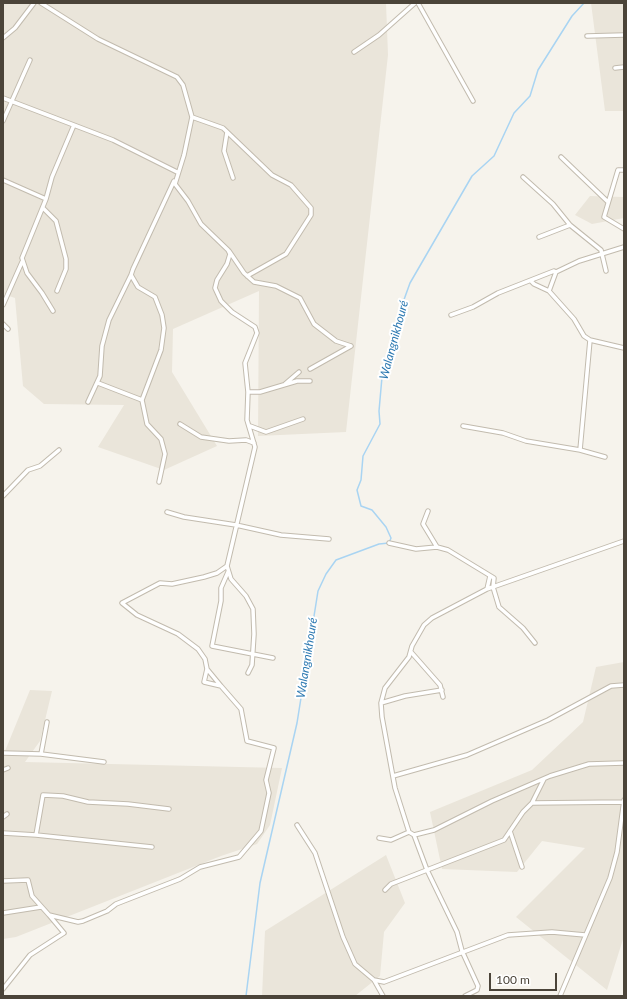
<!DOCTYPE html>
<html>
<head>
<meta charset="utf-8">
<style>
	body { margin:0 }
	#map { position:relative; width:627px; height:999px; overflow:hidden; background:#f6f3ec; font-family:Lato,sans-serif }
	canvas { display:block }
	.frame { position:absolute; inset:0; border:4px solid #4b4439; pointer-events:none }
	.scale { position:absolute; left:489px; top:973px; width:68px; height:18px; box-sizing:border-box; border:2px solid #4b4439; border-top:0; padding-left:5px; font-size:12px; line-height:14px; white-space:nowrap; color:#4b4439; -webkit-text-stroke:3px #fff; paint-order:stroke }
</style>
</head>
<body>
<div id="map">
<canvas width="627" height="999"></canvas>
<div class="frame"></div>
<div class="scale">100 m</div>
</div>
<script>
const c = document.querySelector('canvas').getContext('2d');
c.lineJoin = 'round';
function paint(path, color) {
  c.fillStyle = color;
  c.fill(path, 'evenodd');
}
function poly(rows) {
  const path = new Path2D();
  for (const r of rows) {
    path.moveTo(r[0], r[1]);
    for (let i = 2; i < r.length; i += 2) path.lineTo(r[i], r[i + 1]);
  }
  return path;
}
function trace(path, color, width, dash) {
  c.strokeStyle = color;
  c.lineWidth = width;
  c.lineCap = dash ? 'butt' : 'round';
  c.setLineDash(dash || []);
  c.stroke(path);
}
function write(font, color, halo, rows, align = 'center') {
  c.font = font + ' Lato,sans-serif';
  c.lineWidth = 4;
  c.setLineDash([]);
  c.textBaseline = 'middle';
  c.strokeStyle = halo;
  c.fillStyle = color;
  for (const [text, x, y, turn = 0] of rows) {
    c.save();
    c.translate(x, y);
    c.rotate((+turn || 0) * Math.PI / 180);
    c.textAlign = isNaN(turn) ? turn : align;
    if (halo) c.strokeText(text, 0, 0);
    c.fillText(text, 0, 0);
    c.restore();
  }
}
paint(poly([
	[3,3,386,3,388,55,346,432,258,436,259,291,173,329,172,372,217,446,164,470,98,447,124,405,44,404,23,386,15,298,3,294],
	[591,3,624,3,624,111,605,111],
	[624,195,624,218,592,224,575,215,590,196,623,197],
	[624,662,624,936,607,990,516,917,585,848,542,841,517,872,442,869,430,812,532,770,583,722,596,667],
	[30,690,52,691,40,741,25,762,282,768,270,825,257,844,221,856,16,937,3,939,3,756],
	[386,855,405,903,384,932,380,976,355,996,262,996,265,931]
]), '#eae5da');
trace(poly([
	[246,996,260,883,297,723,318,591,326,574,336,560,379,544,389,543,391,538,386,527,372,510,361,506,357,490,361,480,363,456,380,424,379,411,382,377,401,308,410,283,472,176,494,156,514,113,530,96,538,70,572,16,584,3]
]), '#a9d4f2', 1.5);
const minor = poly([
	[41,3,98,39,177,77,183,85,192,117,184,155,175,184,188,201,201,224,228,250,230,254,227,264,217,280,215,288,221,301,232,312,255,327,257,333,245,363,248,392,247,420,255,447,227,566,231,579,246,596,253,609,254,634,252,665,248,673],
	[418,3,473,101],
	[587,36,624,35],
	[3,38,15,28,34,3],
	[354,52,379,35,415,3],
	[615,68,624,67],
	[3,98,113,140,177,172],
	[192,117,223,128,272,175,291,185,311,208,311,215,286,254,247,276],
	[3,121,30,60],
	[227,132,224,151,233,178],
	[561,157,608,202],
	[624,170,618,170,604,217,624,229],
	[523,177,553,204,570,225,601,250,606,271],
	[3,180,46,199],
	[43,208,56,221,66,259,66,269,57,291],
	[539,237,570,225],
	[229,251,244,273,254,282,276,286,300,298,314,324,336,341,351,346],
	[531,281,534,284,549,291,574,319,584,336,590,340,580,450],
	[549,291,556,272],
	[3,305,22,262],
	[53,311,42,293,27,273,22,258,46,199,52,177,74,125],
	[451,315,473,307,498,293,554,271,556,272,579,261,624,247],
	[3,324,8,329],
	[590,340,624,348],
	[310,369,351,346],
	[98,383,142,400],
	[285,384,299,372],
	[248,392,260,392,297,381,310,381],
	[88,402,100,376,102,346,109,320,131,275],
	[180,424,201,437,229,441,246,440,254,443],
	[250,426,266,432,303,419],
	[463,426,503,433,526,441,580,450,605,457],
	[159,482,165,454,161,439,147,424,142,400,161,350,164,328,162,315,155,297,138,287,131,275,133,269,174,181],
	[3,496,28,470,40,466,59,450],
	[428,511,423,524,437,547],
	[167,512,184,517,236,525,281,535,329,539],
	[389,543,416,549,437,547,448,550,494,578,493,587,499,607,523,628,535,643],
	[228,572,221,588,221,601,212,646,273,658],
	[487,589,490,576],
	[411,652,440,685,443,697],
	[207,669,221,686],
	[381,703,405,696,442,690],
	[3,753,41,754,104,762],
	[41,754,47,722],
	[3,770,8,768],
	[393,776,467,755,548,720,611,686,624,685],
	[532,803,624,802],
	[3,817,7,814],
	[297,825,315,853,343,937,355,964,374,980,384,982,508,935,552,932,585,935],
	[510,831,522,867],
	[3,833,36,835,152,847],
	[36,835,43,795,63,796,88,802,128,804,169,809],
	[414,835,434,830,492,801,550,776,589,764,624,763],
	[379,838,391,840,409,832],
	[3,881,28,880,32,896,49,915,78,922,83,921,107,911,116,904,180,879,200,867,239,857,261,831,269,793,266,780,274,748,247,741,241,709,221,686,204,682,207,669,205,659,198,649,178,634,137,615,122,603,160,583,172,584,204,577,217,573,227,566],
	[385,890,391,884,504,840,523,812,532,803,544,779],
	[3,913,41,907],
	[374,980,383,996],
	[3,989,30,955,64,933,49,915],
	[465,996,477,990,478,986,462,951,457,932,427,870,414,835,409,832,395,788,382,717,381,703,385,688,409,657,412,646,424,625,432,618,487,589,624,541],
	[560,996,610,878,617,852,624,800]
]);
trace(minor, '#c2bbae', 5.5);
trace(minor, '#fff', 3.5);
write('italic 12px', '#2e7ab2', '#fff', [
	["Walangnikhouré",394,340,-75],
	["Walangnikhouré",307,658,-81]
]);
</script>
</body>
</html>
